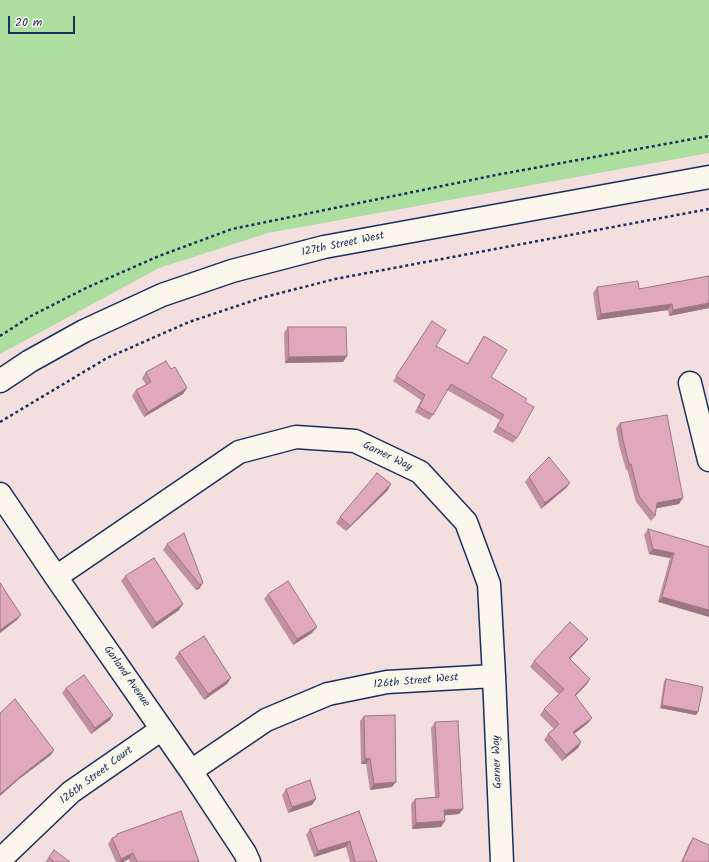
<!DOCTYPE html>
<html>
<head>
<meta charset="utf-8">
<style>
	body { margin:0 }
	#map { position:relative; width:709px; height:862px; overflow:hidden; background:#f3dfde; font-family:Kalam,sans-serif }
	canvas { display:block }
	.scale { position:absolute; left:8px; top:16px; width:67px; height:18px; box-sizing:border-box; border:2px solid #1b2f5e; border-top:0; padding-left:5px; font-size:12px; line-height:14px; white-space:nowrap; color:#1b2f5e; -webkit-text-stroke:3px #fbf7ec; paint-order:stroke }
</style>
</head>
<body>
<div id="map">
<canvas width="709" height="862"></canvas>
<div class="scale">20 m</div>
</div>
<script>
const c = document.querySelector('canvas').getContext('2d');
c.lineJoin = 'round';
function paint(path, color) {
  c.fillStyle = color;
  c.fill(path, 'evenodd');
}
function poly(rows) {
  const path = new Path2D();
  for (const r of rows) {
    path.moveTo(r[0], r[1]);
    for (let i = 2; i < r.length; i += 2) path.lineTo(r[i], r[i + 1]);
  }
  return path;
}
function trace(path, color, width, dash) {
  c.strokeStyle = color;
  c.lineWidth = width;
  c.lineCap = dash ? 'butt' : 'round';
  c.setLineDash(dash || []);
  c.stroke(path);
}
function write(font, color, halo, rows, align = 'center') {
  c.font = font + ' Kalam,sans-serif';
  c.lineWidth = 3.5;
  c.setLineDash([]);
  c.textBaseline = 'middle';
  c.strokeStyle = halo;
  c.fillStyle = color;
  for (const [text, x, y, turn = 0] of rows) {
    c.save();
    c.translate(x, y);
    c.rotate((+turn || 0) * Math.PI / 180);
    c.textAlign = isNaN(turn) ? turn : align;
    if (halo) c.strokeText(text, 0, 0);
    c.fillText(text, 0, 0);
    c.restore();
  }
}
paint(poly([
	[0,0,709,0,709,153,268,233,159,268,0,354]
]), '#acde9f');
const minor = poly([
	[690,383,709,460],
	[0,494,56,577,191,771,245,853,249,862],
	[56,577,239,452,296,437,355,441,420,472,466,522,489,584,494,676,502,862],
	[191,771,266,720,328,694,387,682,494,676],
	[0,860,71,792,162,729]
]);
const tertiary = poly([
	[0,381,30,361,84,331,162,295,232,271,324,247,709,177]
]);
trace(minor, '#1b2f5e', 25);
trace(tertiary, '#1b2f5e', 25);
trace(poly([
	[0,336,31,316,86,288,159,256,232,229,496,175,709,136],
	[0,422,107,358,189,322,261,298,335,279,709,209]
]), '#1b2f5e', 2.5, [3, 3]);
trace(minor, '#fbf7ec', 22);
trace(tertiary, '#fbf7ec', 22);
paint(poly([
	[709,276,709,308,669,316,668,310,597,320,593,293,597,287,639,289],
	[432,321,436,346,467,364,484,336,491,377,525,402,517,438,513,443,493,432,500,420,447,390,433,415,429,420,415,412,421,400,393,381],
	[288,327,347,356,343,362,285,363,284,333],
	[171,369,187,388,183,394,144,417,132,396,136,390,146,385,142,378,146,372],
	[620,423,679,504,656,508,655,516,651,521,636,502,627,469,626,470,619,445,616,428],
	[529,477,570,483,566,488,541,509,525,482],
	[388,490,346,531,336,523,340,517],
	[648,529,709,587,658,602,670,558,649,554,644,535],
	[167,544,203,583,199,589,196,590,163,550],
	[125,576,179,610,152,629,121,581],
	[268,594,312,633,293,645,264,599],
	[584,644,570,659,590,679,586,685,575,696,588,723,574,734,581,742,578,748,562,761,544,740,548,734,554,729,540,715,544,709,559,694,530,667,534,661],
	[179,652,227,684,204,700,175,658],
	[666,679,698,712,696,715,660,708,664,681],
	[66,688,110,720,91,734,62,693],
	[364,716,392,787,370,790,366,764,361,764,360,721],
	[435,722,463,809,459,814,445,815,441,827,412,829,411,804,415,799,435,797,431,728],
	[286,789,312,805,288,813,282,795],
	[359,811,377,862,350,862,346,847,314,857,306,835,310,829],
	[117,834,199,862,130,862,129,859,123,862,116,862,108,844,112,838,115,837],
	[693,838,709,862,681,862,689,844],
	[49,857,70,862,45,862]
]), '#c190a3');
paint(poly([
	[709,303,709,308,669,316,673,310],
	[672,304,668,310,597,320,601,314],
	[347,356,343,362,285,363,289,357],
	[187,388,183,394,144,417,148,412],
	[629,464,631,464,627,469,626,470],
	[570,483,566,488,541,509,545,503],
	[391,484,388,490,346,531,350,526],
	[683,498,679,504,653,509,657,503],
	[653,549,674,553,670,558,649,554],
	[203,583,199,589,196,590,200,585],
	[662,597,709,610,709,617,658,602],
	[183,604,179,610,152,629,156,623],
	[21,615,17,620,0,633,0,630],
	[317,627,312,633,293,645,297,639],
	[588,639,584,644,565,664,569,658],
	[231,678,227,684,204,700,208,694],
	[590,679,586,685,571,701,575,695],
	[662,705,698,712,696,715,660,708],
	[113,715,110,720,91,734,95,728],
	[592,718,588,723,569,738,573,732],
	[581,742,578,748,562,761,566,755],
	[54,750,51,755,18,780,0,796,0,794,22,775],
	[370,758,366,764,361,764,365,759],
	[396,782,392,787,370,790,374,784],
	[316,799,312,805,288,813,292,807],
	[463,809,459,814,440,816,444,810],
	[445,821,441,827,412,829,416,823],
	[350,841,346,847,314,857,318,851],
	[133,853,129,859,123,862,119,862,121,859]
]), '#9d7684');
const building = poly([
	[709,276,709,303,673,310,672,304,601,314,597,287,638,281,639,289,709,276],
	[432,321,446,330,436,346,468,364,484,336,507,350,491,377,527,399,525,402,534,407,517,438,497,426,504,415,451,384,433,415,419,407,425,395,396,376,432,321],
	[288,327,346,327,347,356,289,357,288,327],
	[166,361,171,369,175,367,187,388,148,412,136,390,151,382,146,372,166,361],
	[667,415,683,498,657,503,655,516,639,496,631,464,629,464,623,440,620,423,667,415],
	[549,457,570,483,545,503,529,477,549,457],
	[377,473,391,484,350,526,340,517,377,473],
	[648,529,709,547,709,610,662,597,674,553,653,549,648,529],
	[184,533,203,583,200,585,167,544,184,533],
	[154,558,183,604,156,623,125,576,154,558],
	[288,581,317,627,297,639,268,594,288,581],
	[0,583,21,615,0,630,0,583],
	[570,622,588,639,569,658,590,679,575,695,592,718,573,732,581,742,566,755,548,734,559,724,544,709,564,689,534,661,570,622],
	[204,636,231,678,208,694,179,652,204,636],
	[84,675,113,715,95,728,66,688,84,675],
	[666,679,703,687,698,712,662,705,666,679],
	[15,699,54,750,22,775,0,794,0,713,15,699],
	[395,715,396,782,374,784,370,758,365,759,364,716,395,715],
	[458,721,463,809,444,810,445,821,416,823,415,799,439,797,435,722,458,721],
	[310,780,316,799,292,807,286,789,310,780],
	[181,811,199,862,137,862,133,853,121,859,112,838,117,836,117,834,181,811],
	[359,811,377,862,355,862,350,841,318,851,310,829,359,811],
	[693,838,709,845,709,862,682,862,693,838],
	[54,850,70,862,54,862,49,857,54,850]
]);
paint(building, '#e0a8bd');
trace(building, '#9d7684', 1);
write('11px', '#1b2f5e', '#fbf7ec', [
	["127th Street West",343,245,-12],
	["Garner Way",387,457,26],
	["Garland Avenue",126,677,55],
	["126th Street West",416,682,-5],
	["Garner Way",498,762,-92],
	["126th Street Court",97,776,-37]
]);
</script>
</body>
</html>
